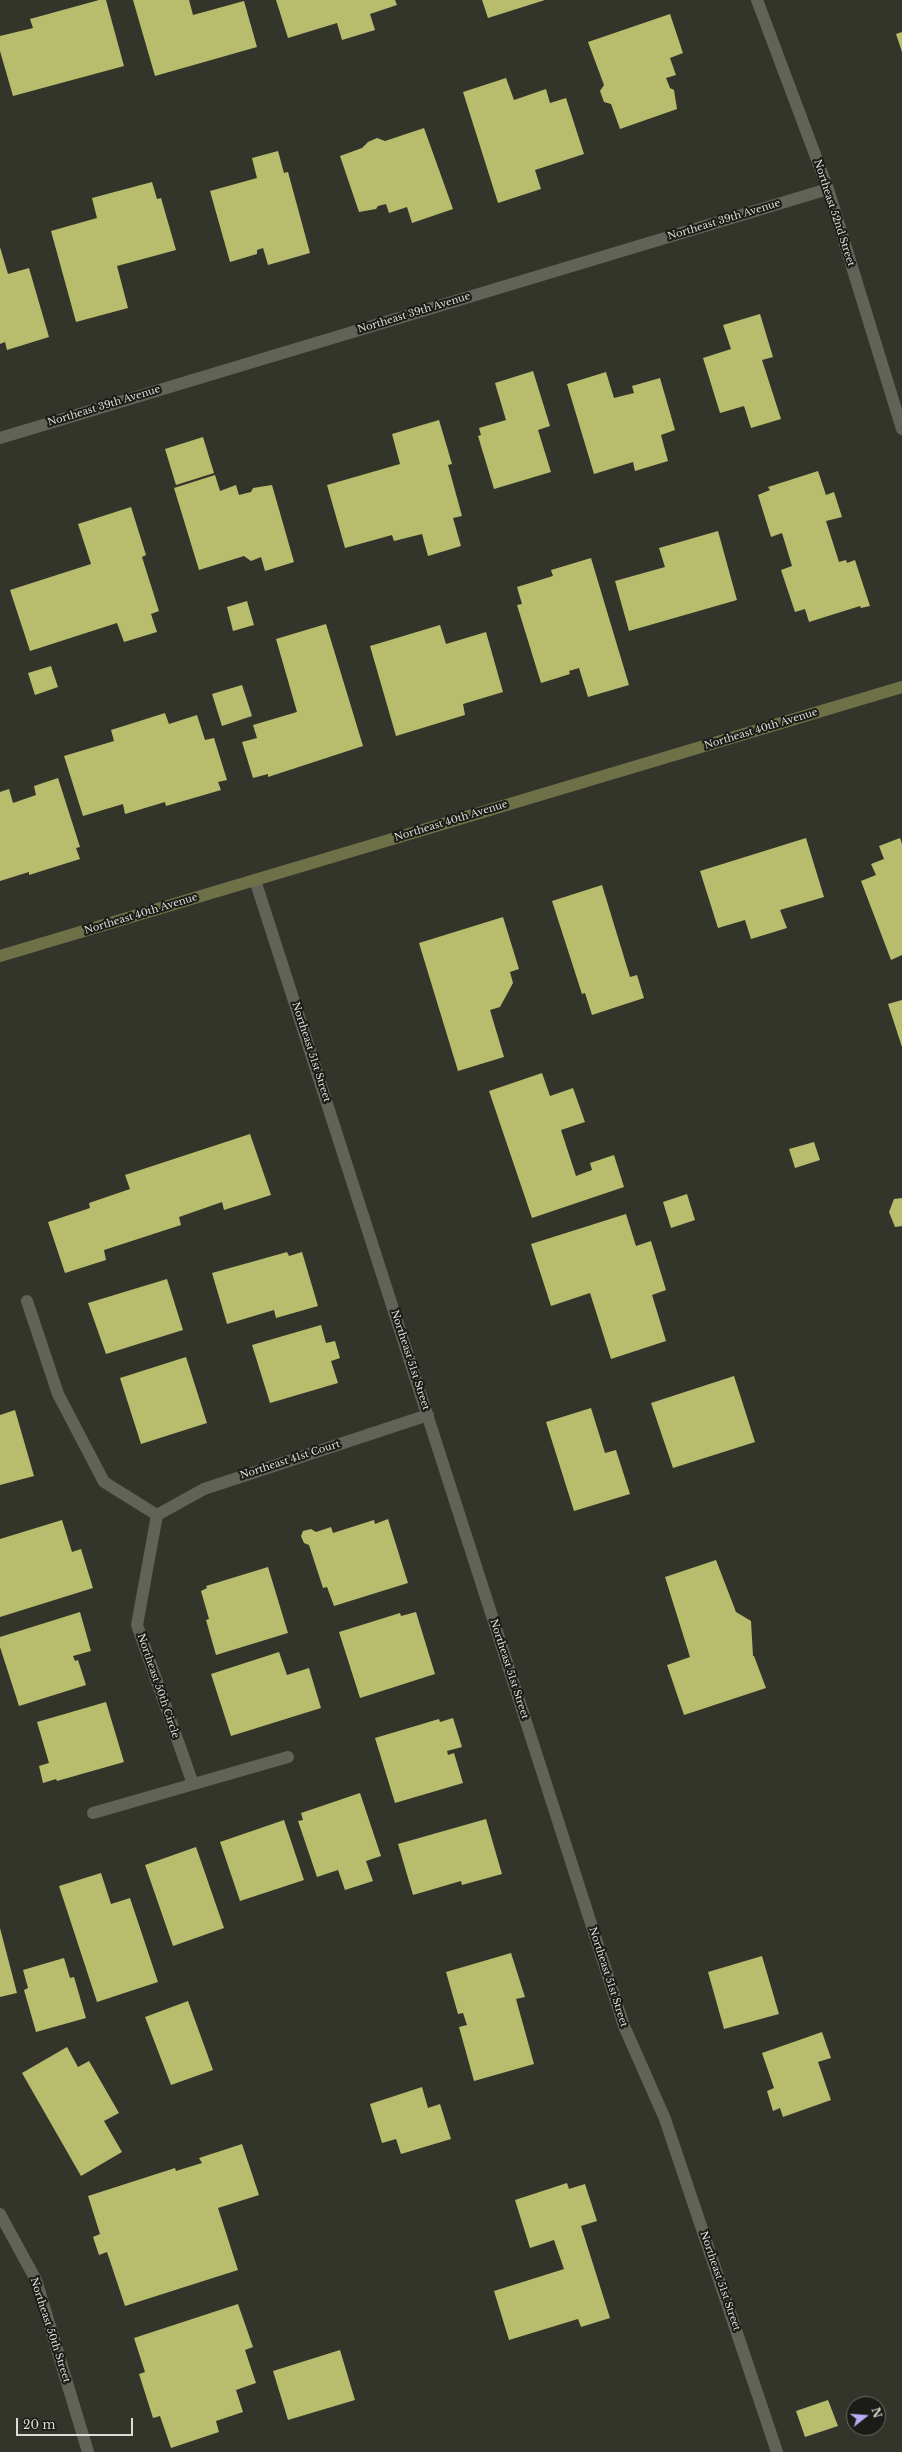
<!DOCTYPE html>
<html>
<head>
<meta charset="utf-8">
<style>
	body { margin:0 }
	#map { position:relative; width:902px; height:2452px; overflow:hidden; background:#34352a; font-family:"Libre Baskerville",serif }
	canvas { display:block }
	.north { position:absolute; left:846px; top:2396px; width:40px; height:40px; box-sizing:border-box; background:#1b1c17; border:1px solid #686963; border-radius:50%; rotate:73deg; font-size:11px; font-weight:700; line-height:16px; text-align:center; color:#dbdcd5 }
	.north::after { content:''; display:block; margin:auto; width:14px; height:18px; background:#b9abf7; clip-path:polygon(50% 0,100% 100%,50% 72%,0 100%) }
	.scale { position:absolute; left:16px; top:2418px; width:117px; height:18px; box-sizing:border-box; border:2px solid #dbdcd5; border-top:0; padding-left:5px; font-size:12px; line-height:14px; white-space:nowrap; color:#dbdcd5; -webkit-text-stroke:3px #1b1c17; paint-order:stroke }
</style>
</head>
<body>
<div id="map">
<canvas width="902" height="2452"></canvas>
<div class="north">N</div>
<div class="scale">20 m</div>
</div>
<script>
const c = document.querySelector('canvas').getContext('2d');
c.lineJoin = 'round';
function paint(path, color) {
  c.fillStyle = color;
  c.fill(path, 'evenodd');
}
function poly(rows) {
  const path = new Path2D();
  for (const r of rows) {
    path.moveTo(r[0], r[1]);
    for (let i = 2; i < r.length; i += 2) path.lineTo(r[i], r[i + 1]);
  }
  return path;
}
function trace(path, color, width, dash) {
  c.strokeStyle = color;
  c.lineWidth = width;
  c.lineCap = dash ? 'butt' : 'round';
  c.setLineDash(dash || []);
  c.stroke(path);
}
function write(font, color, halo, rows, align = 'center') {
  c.font = font + ' "Libre Baskerville",serif';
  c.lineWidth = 4;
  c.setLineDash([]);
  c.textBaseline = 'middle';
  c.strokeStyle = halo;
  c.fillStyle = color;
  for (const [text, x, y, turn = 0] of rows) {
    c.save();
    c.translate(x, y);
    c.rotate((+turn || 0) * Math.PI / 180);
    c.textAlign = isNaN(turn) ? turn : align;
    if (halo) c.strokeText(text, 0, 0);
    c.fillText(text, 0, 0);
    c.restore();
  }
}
paint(poly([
	[99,0,106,0,124,66,13,96,0,51,0,36,33,28,30,19],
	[133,0,189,0,193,15,244,1,257,47,155,76],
	[276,0,395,0,397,5,370,14,375,30,342,40,337,23,288,38],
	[482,0,545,0,488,18],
	[670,14,683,53,670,58,676,75,666,78,670,88,674,90,677,109,620,129,611,104,604,102,600,91,604,85,588,42],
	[902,32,902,52,896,34],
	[506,78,514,100,546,89,550,103,566,98,584,154,535,170,541,189,498,203,463,92],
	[424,128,453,209,412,223,407,207,389,213,386,204,378,206,376,209,359,212,340,156,362,148,368,142,377,138,385,141],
	[278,151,284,173,288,172,310,253,268,265,263,248,257,250,257,254,230,262,210,191,257,178,252,158],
	[152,182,157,199,161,198,176,250,117,266,128,308,76,322,51,231,97,218,92,198],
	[0,247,8,274,29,268,49,337,7,350,5,342,0,344],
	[760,314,773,357,762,360,781,419,751,428,744,406,720,413,703,358,731,349,723,325],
	[533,371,550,426,538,430,551,472,494,489,478,436,481,435,479,428,506,420,495,383],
	[606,372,614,398,634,393,632,386,660,378,675,430,661,435,668,461,635,471,633,462,594,474,567,384],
	[439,420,452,464,448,465,462,516,453,518,461,546,428,556,422,534,394,541,392,535,345,548,327,485,400,464,392,434],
	[203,437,214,473,176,485,165,449],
	[818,471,826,495,834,492,842,517,826,521,839,562,846,560,847,563,855,560,870,606,861,608,860,606,809,622,805,609,795,612,781,570,792,566,782,533,771,537,758,495,770,490,768,487],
	[215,475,220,491,236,485,239,495,251,492,253,488,272,485,294,562,265,571,261,557,251,561,244,556,199,570,174,488],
	[131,507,146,555,142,557,159,611,151,614,157,632,124,642,117,623,30,651,10,590,91,564,78,524],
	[718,531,737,600,629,631,615,581,665,567,659,548],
	[591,558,629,685,588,697,579,668,569,671,570,674,541,683,517,605,522,604,517,587,553,576,551,570],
	[247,601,254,625,233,631,227,607],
	[326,624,363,746,268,777,268,774,253,778,242,742,257,738,253,725,297,712,276,639],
	[440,625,446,644,486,632,503,692,463,704,465,715,396,736,370,646],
	[51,666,58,687,35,695,28,673],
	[242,685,252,716,222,726,212,694],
	[165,713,169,724,197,715,205,740,214,738,227,780,218,782,221,790,166,806,165,802,125,814,123,804,83,816,64,756,114,741,111,730],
	[58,778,80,847,76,848,80,859,29,875,29,872,0,881,0,792,9,789,13,803,36,795,34,786],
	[806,838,824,897,780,910,787,928,751,939,745,920,718,928,700,871],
	[900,838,902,844,902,955,891,960,861,881,876,875,871,864,884,859,879,846],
	[602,885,630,977,637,975,644,998,592,1015,585,993,582,994,552,901],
	[503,917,519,969,510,972,513,983,500,1007,490,1010,504,1057,458,1071,419,943],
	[902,1000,902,1047,888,1004],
	[542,1073,550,1096,573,1088,585,1122,561,1130,576,1176,592,1170,590,1163,614,1155,624,1187,532,1218,489,1091],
	[250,1134,271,1195,224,1210,222,1202,179,1217,181,1225,104,1250,106,1260,65,1273,48,1222,90,1208,89,1203,130,1189,125,1175],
	[814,1142,820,1160,795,1168,789,1149],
	[687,1194,695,1220,671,1228,663,1202],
	[902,1198,902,1226,895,1227,889,1212,894,1199],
	[626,1214,636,1246,651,1241,666,1290,652,1295,666,1341,611,1359,590,1293,551,1306,531,1244],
	[287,1252,289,1256,302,1252,318,1306,276,1318,274,1310,227,1324,212,1273],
	[167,1279,183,1330,106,1354,88,1303],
	[321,1325,326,1343,335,1341,340,1358,331,1361,338,1383,270,1403,252,1345],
	[186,1357,207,1423,141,1444,120,1378],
	[734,1376,755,1442,673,1468,651,1403],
	[591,1408,605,1453,616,1450,630,1494,574,1511,546,1422],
	[15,1410,34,1476,0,1485,0,1415],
	[388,1519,408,1583,334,1606,327,1587,323,1588,309,1545,304,1543,301,1536,303,1531,311,1529,316,1532,331,1527,333,1533,374,1520,375,1524],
	[62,1520,72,1552,81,1549,93,1588,0,1617,0,1539],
	[716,1560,736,1612,751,1621,753,1656,754,1656,766,1688,684,1715,667,1665,690,1657,665,1577],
	[268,1567,288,1633,216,1655,206,1620,209,1619,201,1591,207,1588,206,1586],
	[80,1612,91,1651,73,1656,75,1661,78,1660,86,1685,19,1706,0,1647,0,1637],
	[416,1612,435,1674,360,1698,339,1632,400,1613,401,1616],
	[279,1652,287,1675,309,1668,321,1708,231,1736,211,1674],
	[106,1702,124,1762,57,1781,56,1779,43,1783,39,1766,49,1763,37,1722],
	[453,1718,462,1747,447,1751,448,1755,454,1753,463,1783,395,1803,375,1738,439,1719,440,1722],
	[360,1793,381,1856,366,1861,373,1881,345,1890,338,1870,317,1877,298,1821,303,1820,301,1813],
	[486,1819,502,1874,462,1885,461,1881,413,1895,398,1844],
	[284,1820,304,1880,240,1901,220,1842],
	[196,1847,224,1928,173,1946,145,1865],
	[101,1873,111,1904,130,1898,158,1982,97,2002,59,1886],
	[0,1928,17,1993,0,1997],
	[511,1953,525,1997,516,1999,534,2064,474,2081,459,2027,467,2025,463,2013,458,2014,446,1972],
	[762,1956,779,2014,724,2029,708,1972],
	[64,1958,70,1978,74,1977,86,2018,36,2032,24,1990,28,1988,23,1970],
	[188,2001,213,2070,171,2085,145,2017],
	[822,2032,831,2058,818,2062,831,2100,783,2117,780,2108,773,2111,767,2091,774,2088,762,2053],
	[67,2047,78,2067,89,2061,119,2113,104,2121,122,2152,81,2176,22,2073],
	[422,2087,428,2108,440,2104,451,2139,401,2154,396,2139,382,2143,370,2104],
	[242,2144,259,2195,218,2208,238,2270,125,2306,107,2252,99,2255,93,2237,100,2234,88,2196,175,2168,176,2171,202,2163,199,2158],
	[567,2183,569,2189,585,2184,597,2221,581,2226,610,2318,581,2327,578,2319,509,2340,494,2291,564,2269,554,2240,530,2248,515,2200],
	[238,2304,253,2347,245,2350,256,2383,236,2390,243,2412,216,2421,219,2432,171,2448,160,2416,153,2418,139,2374,145,2372,134,2338],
	[340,2350,355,2400,288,2420,273,2371],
	[828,2400,838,2426,805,2437,796,2411]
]), '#b8bd6e');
trace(poly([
	[27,1301,58,1394,104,1482,157,1515],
	[93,1813,288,1757]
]), '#626358', 12);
trace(poly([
	[757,0,828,189,902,429],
	[0,438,828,189],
	[255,880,624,2026,665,2119,777,2452],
	[193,1784,137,1625,157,1515,204,1489,428,1415],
	[0,2214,36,2280,88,2452]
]), '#626358', 12);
trace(poly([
	[0,956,902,687]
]), '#6e7047', 12);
write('10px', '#dbdcd5', '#1b1c17', [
	["Northeast 52nd Street",834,213,72],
	["Northeast 39th Avenue",724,220,-17],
	["Northeast 39th Avenue",414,313,-17],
	["Northeast 39th Avenue",104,406,-17],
	["Northeast 40th Avenue",761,729,-17],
	["Northeast 40th Avenue",451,821,-17],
	["Northeast 40th Avenue",141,914,-17],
	["Northeast 51st Street",311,1052,72],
	["Northeast 51st Street",410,1360,72],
	["Northeast 41st Court",290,1460,-18],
	["Northeast 51st Street",509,1669,72],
	["Northeast 50th Circle",158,1686,71],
	["Northeast 51st Street",608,1977,72],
	["Northeast 51st Street",720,2281,71],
	["Northeast 50th Street",50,2330,72]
]);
</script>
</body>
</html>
